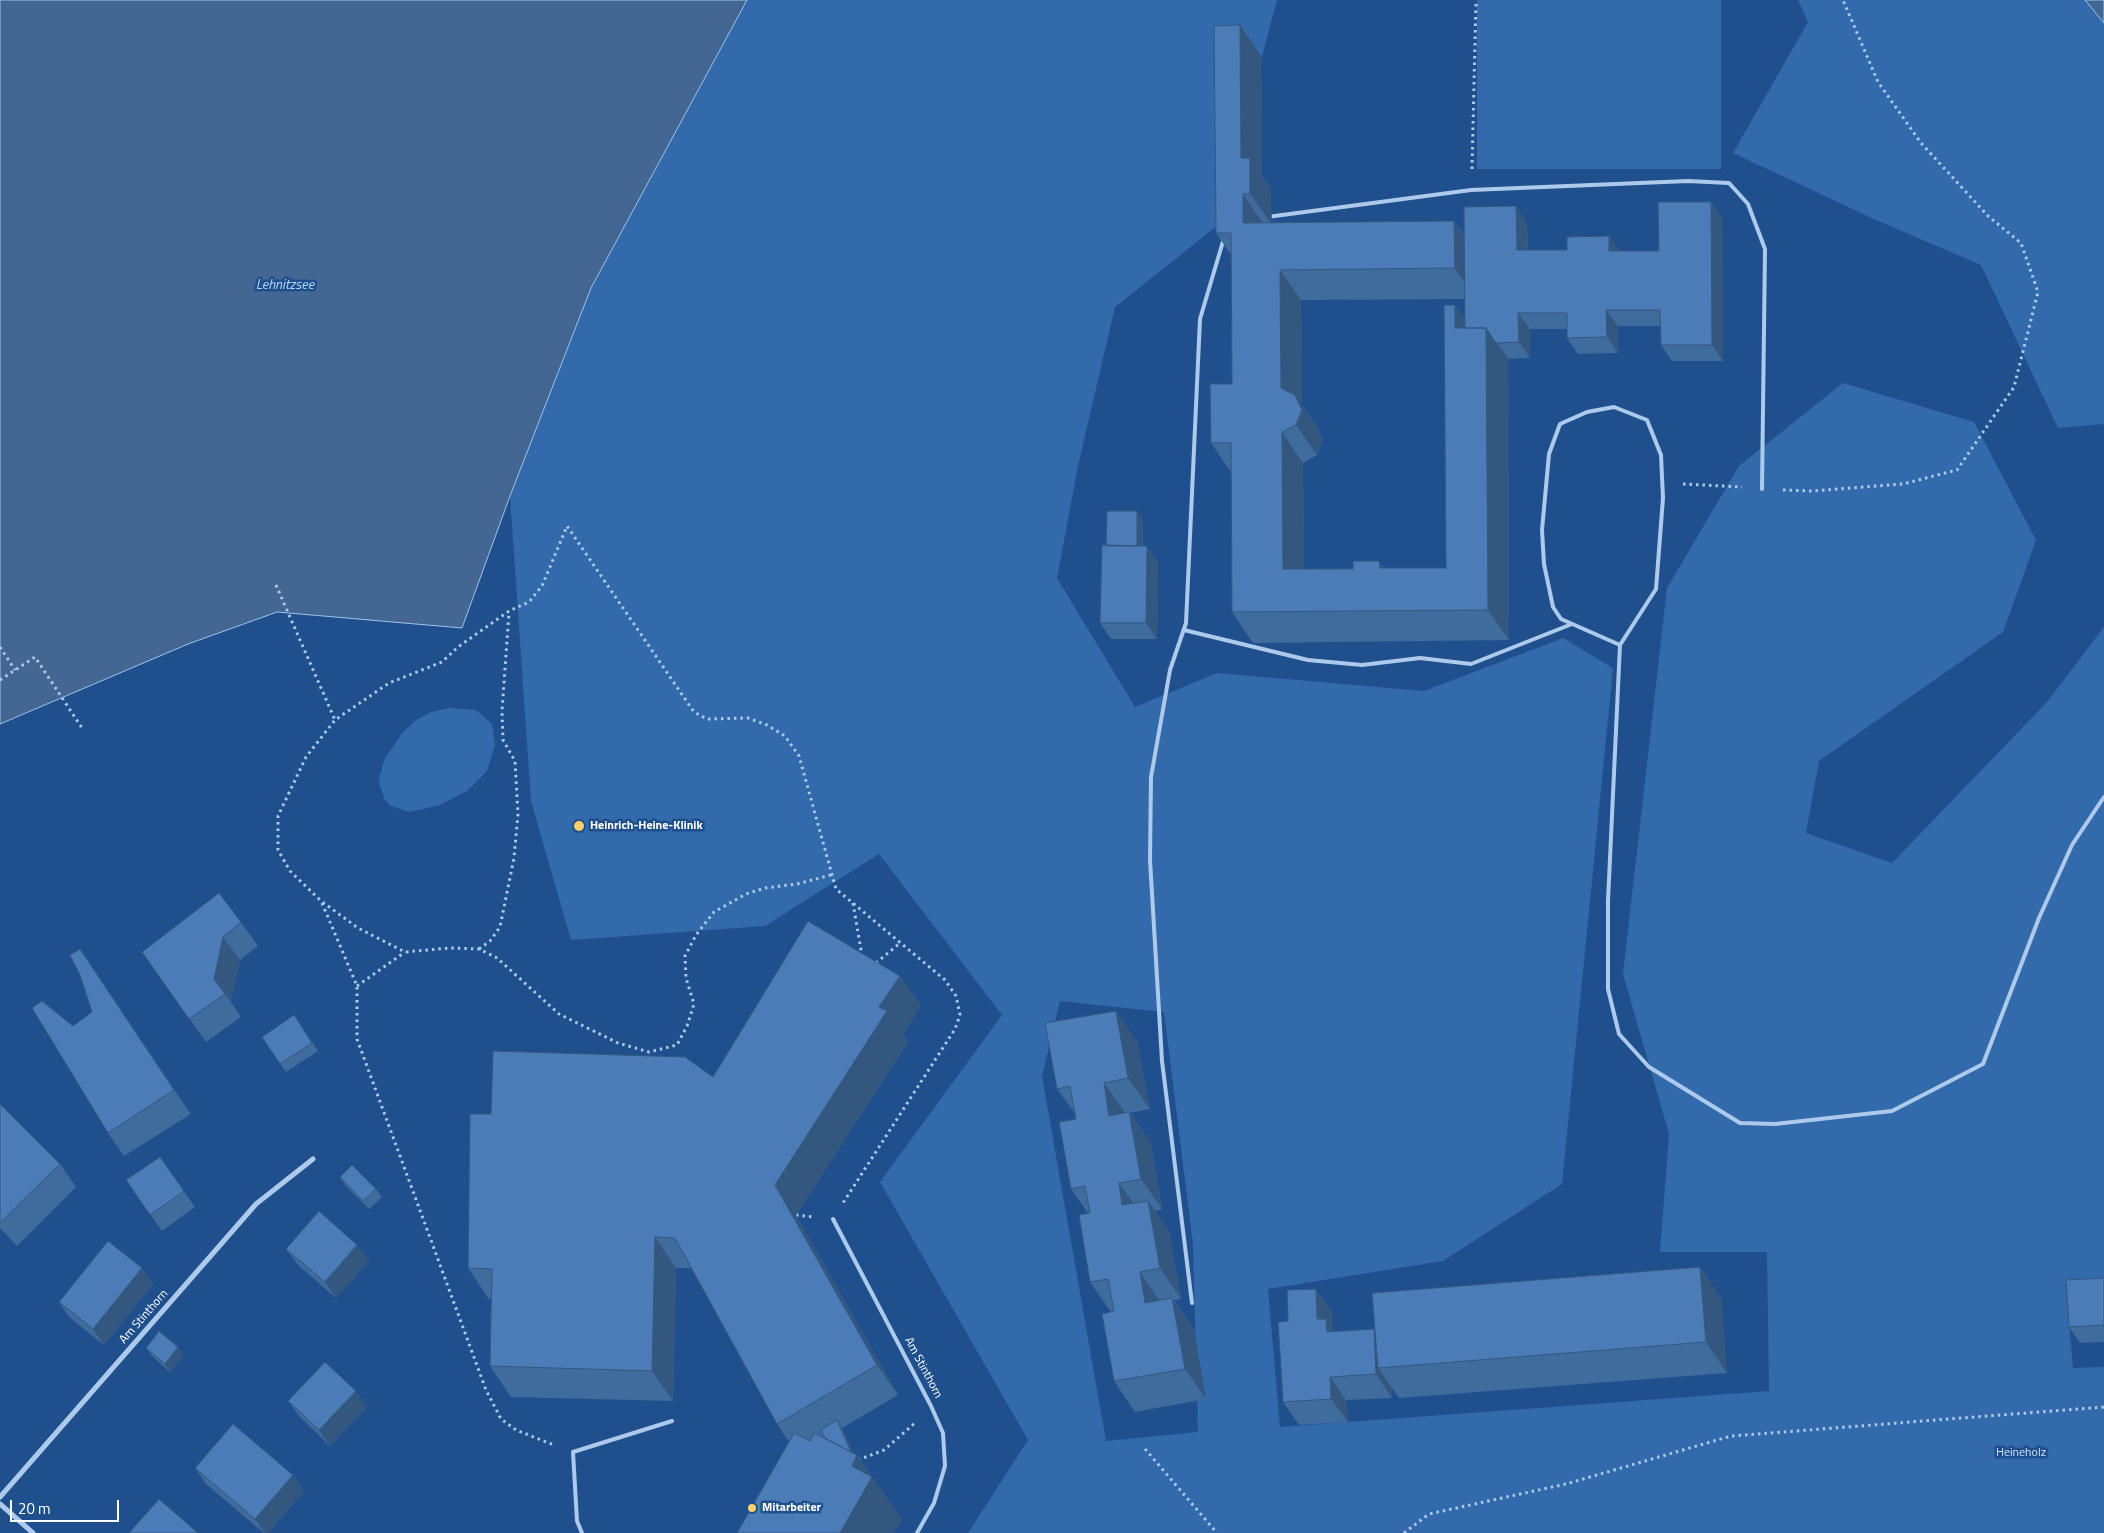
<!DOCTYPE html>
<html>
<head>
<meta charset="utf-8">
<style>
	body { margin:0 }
	#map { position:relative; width:2104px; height:1533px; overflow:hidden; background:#1f508d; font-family:"Titillium Web",sans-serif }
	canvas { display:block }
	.scale { position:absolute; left:10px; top:1500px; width:109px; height:22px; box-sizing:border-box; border:2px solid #fff; border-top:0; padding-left:6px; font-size:15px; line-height:18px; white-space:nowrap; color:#fff; -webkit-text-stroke:4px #1f508d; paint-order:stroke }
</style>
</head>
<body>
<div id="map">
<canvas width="2104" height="1533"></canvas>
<div class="scale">20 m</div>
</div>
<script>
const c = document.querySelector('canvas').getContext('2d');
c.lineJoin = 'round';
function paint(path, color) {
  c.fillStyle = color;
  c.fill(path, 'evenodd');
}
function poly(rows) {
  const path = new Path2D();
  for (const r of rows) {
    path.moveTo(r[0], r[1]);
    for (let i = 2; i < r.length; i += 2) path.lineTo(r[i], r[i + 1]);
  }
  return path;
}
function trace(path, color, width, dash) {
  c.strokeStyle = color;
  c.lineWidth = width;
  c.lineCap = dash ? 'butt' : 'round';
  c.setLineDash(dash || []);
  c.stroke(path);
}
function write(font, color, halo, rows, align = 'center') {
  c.font = font + ' "Titillium Web",sans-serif';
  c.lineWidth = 5;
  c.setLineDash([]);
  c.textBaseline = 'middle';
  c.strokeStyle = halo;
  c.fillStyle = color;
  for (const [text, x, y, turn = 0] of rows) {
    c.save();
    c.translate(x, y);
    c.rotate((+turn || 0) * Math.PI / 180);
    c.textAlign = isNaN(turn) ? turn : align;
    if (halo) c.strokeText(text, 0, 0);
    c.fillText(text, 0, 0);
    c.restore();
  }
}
paint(poly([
	[747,0,1277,0,1217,226,1115,307,1078,466,1057,578,1135,707,1217,673,1424,691,1563,638,1613,668,1562,1184,1443,1261,1268,1289,1280,1427,1769,1391,1767,1252,1660,1252,1669,1134,1623,974,1667,588,1739,466,1843,383,1974,422,2036,540,2003,632,1819,761,1806,833,1892,863,2047,702,2104,627,2104,1281,2066,1284,2073,1368,2104,1367,2104,1533,968,1533,1028,1440,880,1182,1002,1015,879,854,765,926,571,940,531,801,510,496,591,288],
	[1060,1001,1164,1012,1193,1244,1198,1432,1106,1441,1042,1076],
	[1477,0,1721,0,1721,169,1477,169],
	[1798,0,2085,0,2104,23,2104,424,2058,428,1981,265,1876,220,1733,153,1808,22],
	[449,708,476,710,492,724,495,745,487,771,467,791,440,805,409,812,391,806,385,800,380,786,379,778,385,758,403,732,416,720,431,712]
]), '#326aab');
const water = poly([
	[0,0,747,0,591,288,510,496,462,628,277,612,188,644,0,724,0,0],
	[2085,0,2104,0,2104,23,2085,0]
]);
paint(water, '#436692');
trace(water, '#a0c5ee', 1);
trace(poly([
	[1472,169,1476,0],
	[1683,484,1742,487],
	[1783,490,1811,491,1903,484,1957,470,2014,387,2038,292,2021,243,1988,216,1921,143,1878,82,1843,0],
	[276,585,335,720],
	[0,647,15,670],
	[0,680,35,657,82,728],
	[831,875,797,884,765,888,746,894,714,912,696,935,685,956,686,978,694,1004,687,1026,677,1045,649,1052,618,1043,559,1014,497,958,479,949,450,948,405,952,358,928,321,901,290,871,278,850,278,816,306,757,335,720,389,683,442,662,458,647,509,611,529,602,542,586,567,526,694,712,707,719,748,718,767,725,785,736,799,756,836,889,945,980,956,996,960,1015,955,1029,843,1203],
	[322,903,357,986,357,1039,486,1390,501,1419,516,1430,554,1445],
	[853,903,862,956],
	[479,949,490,941,500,927,514,858,518,814,515,761,503,740,502,711,509,612],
	[876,963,900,943],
	[357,986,405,952],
	[796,1215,813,1217],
	[1145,1449,1217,1533],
	[858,1460,884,1450,915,1423],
	[1404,1533,1429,1514,1566,1484,1731,1436,2104,1407]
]), '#adcaec', 3, [2.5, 4]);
trace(poly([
	[1267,217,1471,190,1688,181,1729,183,1748,204,1765,249,1762,489],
	[1184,630,1308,660,1362,665,1420,658,1471,664,1572,624],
	[1620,645,1561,619,1553,607,1544,564,1542,530,1549,454,1560,424,1587,412,1614,407,1647,420,1661,455,1663,498,1656,589,1620,645,1608,901,1608,989,1619,1034,1649,1067,1740,1123,1775,1124,1892,1111,1983,1064,2039,918,2072,845,2104,797],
	[833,1219,931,1406,943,1433,945,1466,934,1503,917,1533],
	[1192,1303,1162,1061,1150,860,1151,777,1170,670,1186,623,1200,319,1224,238],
	[582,1533,577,1521,573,1452,672,1421]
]), '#adcaec', 4);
trace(poly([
	[0,1497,256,1204,313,1159],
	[0,1504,33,1533]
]), '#adcaec', 5);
paint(poly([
	[1261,56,1262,176,1271,188,1271,223,1454,221,1465,236,1527,222,1528,250,1567,250,1609,236,1619,251,1659,251,1711,202,1722,218,1723,361,1672,361,1661,345,1660,326,1618,326,1618,353,1578,354,1567,338,1567,329,1530,329,1530,358,1508,359,1509,640,1253,643,1232,612,1231,472,1211,443,1232,384,1231,255,1216,233],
	[1465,299,1465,319,1455,305,1446,568,1304,569,1303,463,1317,455,1323,440,1317,426,1302,405,1301,300],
	[1143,519,1143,546,1158,562,1157,639,1111,639,1100,623,1106,546],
	[241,922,258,946,240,960,231,1002,241,1017,206,1042,142,952],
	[80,949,191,1114,124,1156,108,1133,73,1026,92,1012],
	[900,976,921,1006,903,1034,908,1042,796,1215,898,1395,842,1428,854,1454,857,1455,902,1520,789,1442,777,1424,691,1268,676,1268,673,1401,511,1397,490,1366,491,1299,489,1299,468,1268,491,1114,713,1077],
	[294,1015,318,1051,286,1072,262,1037],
	[1137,1041,1150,1109,1130,1113,1151,1143,1162,1209,1155,1211,1169,1231,1181,1299,1174,1300,1194,1329,1206,1399,1135,1412,1114,1381,1111,1312,1090,1282,1088,1213,1071,1189,1076,1119,1076,1115,1057,1089],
	[0,1104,60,1164,76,1187,17,1246,0,1228],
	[160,1157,195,1207,162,1231,126,1180],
	[340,1177,376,1189,382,1197,369,1209,345,1185],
	[286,1249,369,1261,336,1298,298,1265],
	[1700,1267,1721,1298,1727,1373,1399,1398,1392,1388,1392,1398,1346,1400,1348,1422,1299,1425,1283,1402,1288,1321,1333,1312,1333,1330,1334,1331,1375,1331],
	[142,1268,153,1284,104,1345,70,1318,59,1302],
	[2104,1278,2104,1342,2080,1343,2069,1327],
	[146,1348,184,1355,170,1372,152,1356],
	[356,1391,367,1407,330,1446,300,1417,288,1401],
	[195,1468,293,1475,304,1491,268,1533,264,1533,206,1484]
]), '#406b9d');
paint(poly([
	[1240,25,1261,56,1262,176,1271,188,1272,225,1250,194,1241,158],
	[1243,194,1264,225,1243,223],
	[1711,202,1722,218,1723,361,1712,345],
	[1516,206,1527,222,1528,266,1517,250],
	[1454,221,1476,252,1476,299,1455,268],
	[1609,236,1620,252,1609,251],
	[1280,270,1301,300,1302,405,1317,426,1323,440,1317,455,1296,425,1281,388],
	[1455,305,1477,335,1455,328],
	[1606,310,1618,326,1618,353,1607,337],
	[1518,313,1530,329,1530,358,1519,342],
	[1486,328,1508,358,1509,640,1488,610],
	[1282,432,1303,463,1304,600,1283,569],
	[1137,511,1143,519,1142,555,1137,546],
	[1147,546,1158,562,1157,639,1146,623],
	[1379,561,1401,591,1380,568],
	[223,937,240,960,231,1002,214,979],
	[80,949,97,973,191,1114,174,1090],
	[900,976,921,1006,903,1034,908,1042,796,1215,898,1395,877,1365,775,1185,879,1007],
	[1116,1011,1137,1041,1150,1109,1128,1078],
	[1104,1083,1125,1113,1109,1116],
	[1129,1112,1151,1143,1162,1209,1141,1179],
	[1119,1183,1140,1213,1122,1205],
	[1148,1201,1169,1231,1181,1299,1160,1268],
	[655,1237,676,1268,673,1401,652,1371],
	[357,1245,369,1261,336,1298,325,1282],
	[1700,1267,1721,1298,1727,1373,1706,1342],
	[142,1268,153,1284,104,1345,93,1329],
	[1140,1272,1161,1303,1145,1303],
	[1316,1289,1333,1312,1333,1330,1342,1343,1343,1355,1317,1319],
	[1172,1298,1194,1329,1206,1399,1185,1369],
	[1374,1329,1390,1353,1378,1368,1392,1388,1392,1398,1376,1374],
	[178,1347,184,1355,170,1372,165,1364],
	[1330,1377,1346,1400,1348,1422,1331,1399],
	[356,1391,367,1407,330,1446,319,1430],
	[837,1420,842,1428,856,1458,857,1455,902,1520,894,1533,840,1533,852,1466],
	[293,1475,304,1491,268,1533,265,1533,255,1519]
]), '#345780');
const building = poly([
	[1240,25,1241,158,1250,158,1250,194,1243,194,1243,223,1454,221,1455,268,1280,270,1281,388,1295,395,1302,410,1296,425,1282,432,1283,569,1353,569,1353,561,1379,561,1380,568,1446,568,1444,305,1455,305,1455,328,1486,328,1488,610,1232,612,1231,443,1211,443,1210,384,1232,384,1231,233,1216,233,1214,26,1240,25],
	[1658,202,1711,202,1712,345,1661,345,1660,310,1606,310,1607,337,1567,338,1567,313,1518,313,1519,342,1496,343,1486,328,1465,328,1464,207,1516,206,1517,250,1567,250,1567,237,1609,236,1609,251,1659,251,1658,202],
	[1107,511,1137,511,1137,546,1106,546,1107,511],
	[1102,545,1147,546,1146,623,1100,623,1102,545],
	[219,893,241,922,223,937,214,979,225,994,189,1019,142,952,219,893],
	[808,921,900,976,879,1007,887,1011,775,1185,877,1365,777,1424,675,1238,655,1237,652,1371,490,1366,492,1269,468,1268,470,1114,491,1114,493,1051,685,1057,713,1077,808,921],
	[80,949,174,1090,108,1133,32,1008,42,1001,73,1026,92,1012,80,975,70,955,80,949],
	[1116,1011,1128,1078,1104,1083,1109,1116,1129,1112,1141,1179,1119,1183,1122,1205,1148,1201,1160,1268,1140,1272,1145,1303,1172,1298,1185,1369,1114,1381,1102,1314,1114,1311,1108,1279,1090,1282,1079,1215,1090,1213,1085,1186,1071,1189,1059,1122,1076,1119,1070,1086,1057,1089,1045,1023,1116,1011],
	[294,1015,312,1043,280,1064,262,1037,294,1015],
	[0,1104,60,1164,1,1222,0,1221,0,1104],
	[160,1157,184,1191,150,1215,126,1180,160,1157],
	[352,1165,376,1189,363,1201,340,1177,352,1165],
	[319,1211,357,1245,325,1282,286,1249,319,1211],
	[108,1241,142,1268,93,1329,59,1302,108,1241],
	[1700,1267,1706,1342,1378,1368,1372,1293,1700,1267],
	[2104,1278,2104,1325,2069,1327,2066,1280,2104,1278],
	[1316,1289,1317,1319,1326,1319,1327,1332,1374,1329,1376,1374,1330,1377,1331,1399,1283,1402,1278,1322,1288,1321,1287,1290,1316,1289],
	[159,1331,178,1347,165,1364,146,1348,159,1331],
	[325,1362,356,1391,319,1430,288,1401,325,1362],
	[837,1420,851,1452,825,1438,821,1430,837,1420],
	[233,1424,293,1475,255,1519,195,1468,233,1424],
	[794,1433,810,1441,814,1433,857,1455,852,1466,872,1477,840,1533,737,1533,794,1433],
	[159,1499,198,1533,129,1533,159,1499]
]);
paint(building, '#4b7cb7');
trace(building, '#345780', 1);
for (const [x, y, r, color] of [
	[579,826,6,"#fad06c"],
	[752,1508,5,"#fad06c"]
]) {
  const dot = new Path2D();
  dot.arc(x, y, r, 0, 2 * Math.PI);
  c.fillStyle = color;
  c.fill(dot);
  trace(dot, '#1f508d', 2);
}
write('bold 12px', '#fff', '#1f508d', [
	["Heinrich-Heine-Klinik",590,826],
	["Mitarbeiter",762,1508]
], 'left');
write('12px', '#fff', '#1f508d', [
	["Am Stinthorn",144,1317,-49],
	["Am Stinthorn",923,1368,62]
]);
write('12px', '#d2e4f9', '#1f508d', [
	["Heineholz",2021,1453]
]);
write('italic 14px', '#b9d4f3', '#1f508d', [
	["Lehnitzsee",285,286]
]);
</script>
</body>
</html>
